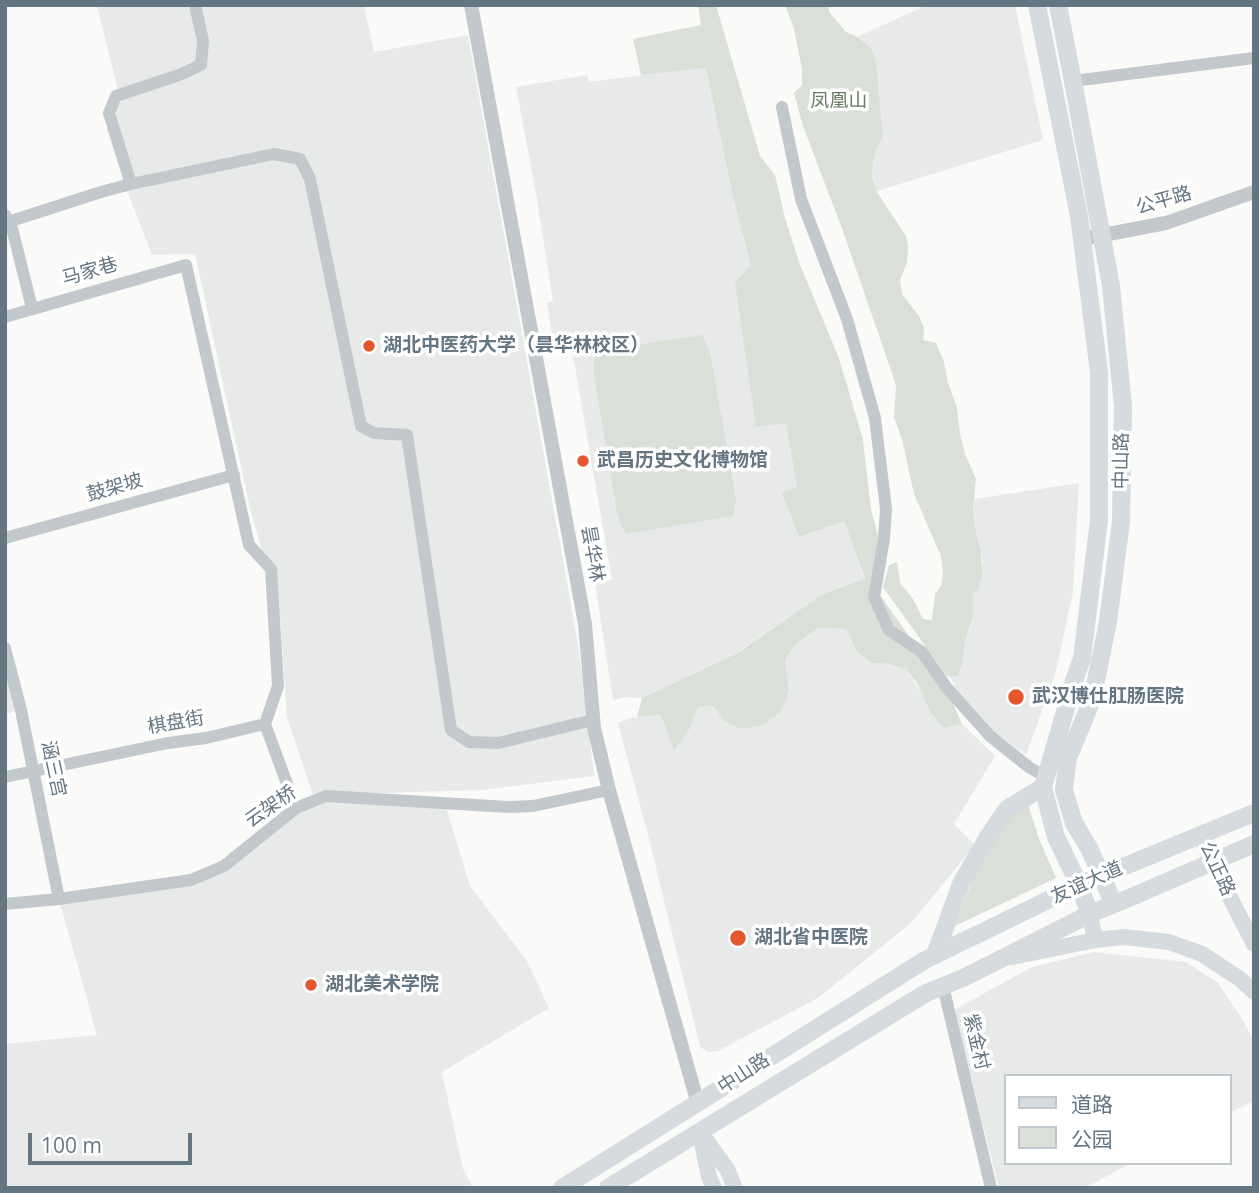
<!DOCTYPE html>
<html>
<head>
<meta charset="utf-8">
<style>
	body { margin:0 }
	#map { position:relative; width:1259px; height:1193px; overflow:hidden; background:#fafaf8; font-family:"Open Sans","Noto Sans SC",sans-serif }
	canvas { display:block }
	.frame { position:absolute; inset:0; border:7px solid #657683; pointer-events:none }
	.legend { position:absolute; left:1004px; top:1074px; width:228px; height:91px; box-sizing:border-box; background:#fff; border:2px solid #c1c8cd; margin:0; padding:9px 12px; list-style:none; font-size:21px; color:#657683 }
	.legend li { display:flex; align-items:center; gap:14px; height:35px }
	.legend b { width:35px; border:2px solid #c1c8cd }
	.scale { position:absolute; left:28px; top:1133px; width:164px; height:32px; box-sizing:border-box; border:4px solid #657683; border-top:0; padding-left:9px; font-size:21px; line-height:24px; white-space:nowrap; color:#657683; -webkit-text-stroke:5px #fff; paint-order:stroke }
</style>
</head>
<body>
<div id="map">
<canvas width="1259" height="1193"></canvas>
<div class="frame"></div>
<ul class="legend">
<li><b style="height:9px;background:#d6dbdf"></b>道路</li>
<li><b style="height:19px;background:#dadfd7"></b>公园</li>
</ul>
<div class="scale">100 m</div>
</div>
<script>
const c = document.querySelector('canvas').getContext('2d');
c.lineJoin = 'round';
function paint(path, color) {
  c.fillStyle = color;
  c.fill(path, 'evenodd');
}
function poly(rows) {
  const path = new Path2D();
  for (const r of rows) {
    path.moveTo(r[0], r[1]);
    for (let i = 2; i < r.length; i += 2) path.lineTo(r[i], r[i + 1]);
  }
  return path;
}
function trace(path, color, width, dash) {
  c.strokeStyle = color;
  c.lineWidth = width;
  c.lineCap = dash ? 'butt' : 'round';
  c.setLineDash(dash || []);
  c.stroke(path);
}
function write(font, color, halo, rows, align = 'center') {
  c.font = font + ' "Open Sans","Noto Sans SC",sans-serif';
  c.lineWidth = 7;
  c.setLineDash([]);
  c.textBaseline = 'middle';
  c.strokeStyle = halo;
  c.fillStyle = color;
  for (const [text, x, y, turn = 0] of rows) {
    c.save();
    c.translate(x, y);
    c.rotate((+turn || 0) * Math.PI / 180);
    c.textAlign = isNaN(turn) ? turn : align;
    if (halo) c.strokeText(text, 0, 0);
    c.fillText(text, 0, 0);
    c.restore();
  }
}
paint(poly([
	[97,5,364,5,374,52,468,35,578,644,594,776,483,790,313,795,287,717,280,614,250,508,195,254,152,255,125,185,107,130,124,95,117,86],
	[927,5,1015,5,1043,140,877,191,872,176,873,162,876,150,883,137,857,37],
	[706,67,733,197,751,266,756,426,786,422,797,489,781,493,799,537,844,521,865,580,821,595,738,652,642,698,626,697,613,700,595,583,612,580,570,338,553,341,547,303,553,301,536,193,516,87,587,75,589,82],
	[1079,483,1073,592,1056,671,1026,755,971,716,950,677,957,676,962,666,965,642,973,616,973,594,983,563,981,549,977,538,973,511,975,499],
	[818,628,846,629,857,652,872,663,889,664,906,669,944,728,962,724,995,756,954,824,975,845,911,923,818,998,718,1051,708,1052,700,1047,647,831,618,723,631,718,661,715,690,728,698,707,713,706,725,722,765,724,781,712,789,691,785,660,795,645],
	[5,646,21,710,5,714],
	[326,796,446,807,470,886,527,961,549,1008,442,1072,463,1169,473,1188,5,1188,5,1044,97,1035,59,899,191,880,224,866,296,808],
	[1094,952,1186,962,1218,983,1241,1017,1254,1041,1254,1101,1229,1113,1229,1076,1005,1076,1005,1163,1132,1163,1084,1188,999,1188,954,1010,1032,967]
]), '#e8e9e9');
paint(poly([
	[698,5,716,5,760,156,775,175,785,218,799,262,838,356,849,392,863,440,871,509,879,540,880,595,947,690,962,724,944,728,931,713,918,685,906,669,889,664,872,663,857,652,846,629,818,628,795,645,785,660,789,691,781,712,765,724,742,729,725,722,713,706,698,707,690,728,674,750,661,715,637,717,642,698,739,652,821,595,865,579,844,521,799,537,781,492,797,488,786,423,756,427,735,282,751,266,733,197,706,68,641,75,633,39,701,25],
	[785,5,828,5,830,13,846,32,857,37,872,50,876,64,883,137,876,150,873,162,872,176,877,192,906,236,908,246,907,262,900,280,902,294,919,316,924,328,923,340,936,343,944,362,948,383,957,408,960,434,965,454,976,479,973,511,977,538,981,549,982,576,978,590,973,594,973,616,965,642,962,666,957,676,950,677,946,675,883,587,889,565,897,562,900,583,913,599,923,619,932,620,935,594,941,586,943,574,941,556,914,494,902,439,894,417,896,385,844,234,803,126,794,93,802,85,802,69,794,29],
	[703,335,711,357,736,500,733,516,626,534,622,527,617,512,594,375,594,351],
	[1028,804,1039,839,1056,878,955,926,970,887,987,852,1017,806]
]), '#dadfd7');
trace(poly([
	[1073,81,1254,58],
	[782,107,801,199,847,319,875,418,886,509,884,539,874,597,889,630,922,652,947,688,990,736,1030,768,1045,776],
	[131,184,109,113,116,96,179,75,201,65,203,41,195,5],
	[5,215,12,228,32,308],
	[8,222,101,192,131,184,274,154,300,159,310,179,361,426,374,433,407,435,451,730,469,742,498,743,593,720],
	[5,317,186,265,249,545,271,569,278,686,265,724],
	[5,538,234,475],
	[5,648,21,710,59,899],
	[5,777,168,743,206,738,265,724,296,808],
	[5,904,59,899,191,880,224,866,296,808,326,796,508,807,533,806,609,790],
	[943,986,991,1188]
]), '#c3c8cc', 12);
trace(poly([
	[471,5,585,624,594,728,609,790,698,1104],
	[1082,239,1166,223,1254,192]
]), '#c3c8cc', 14);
trace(poly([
	[1201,835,1211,861,1254,944],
	[1090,914,1095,940,1124,937,1169,942,1202,954,1240,979,1254,992],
	[1012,957,1095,940],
	[700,1132,727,1169,735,1188],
	[701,1138,709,1177,714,1188]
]), '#d6dbdf', 16);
trace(poly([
	[1037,5,1079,216,1099,372,1099,520,1082,658,1073,684,1043,787,1056,837,1079,885,1090,914],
	[1058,5,1072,76,1111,286,1123,406,1121,521,1108,622,1092,700,1068,758,1064,790,1074,823,1089,848,1114,904],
	[935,955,961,884,988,837,1007,809,1043,787],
	[562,1188,925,960,1079,885,1254,813],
	[608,1188,926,993,963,978,1090,914,1129,898,1254,844]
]), '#d6dbdf', 18);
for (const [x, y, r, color] of [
	[369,346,7,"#e4572e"],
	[583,461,7,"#e4572e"],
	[1016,697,9,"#e4572e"],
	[738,938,9,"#e4572e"],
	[311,985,7,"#e4572e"]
]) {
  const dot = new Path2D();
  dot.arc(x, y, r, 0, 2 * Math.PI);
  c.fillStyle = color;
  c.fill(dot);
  trace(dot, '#fff', 2.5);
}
write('19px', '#687a64', '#fff', [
	["凤凰山",839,102]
]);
write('19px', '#657683', '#fff', [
	["公平路",1164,201,-16],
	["马家巷",90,272,-16],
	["中山路",1122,461,-89],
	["鼓架坡",115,488,-16],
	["昙华林",592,554,80],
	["棋盘街",176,723,-10],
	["涵三宫",53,769,78],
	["云架桥",271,807,-35],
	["公正路",1217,869,65],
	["友谊大道",1087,883,-24],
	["紫金村",976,1042,77],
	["中山路",744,1074,-33]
]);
write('bold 19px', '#657683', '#fff', [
	["湖北中医药大学（昙华林校区）",383,346],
	["武昌历史文化博物馆",597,461],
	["武汉博仕肛肠医院",1032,697],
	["湖北省中医院",754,938],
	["湖北美术学院",325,985]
], 'left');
</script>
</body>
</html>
